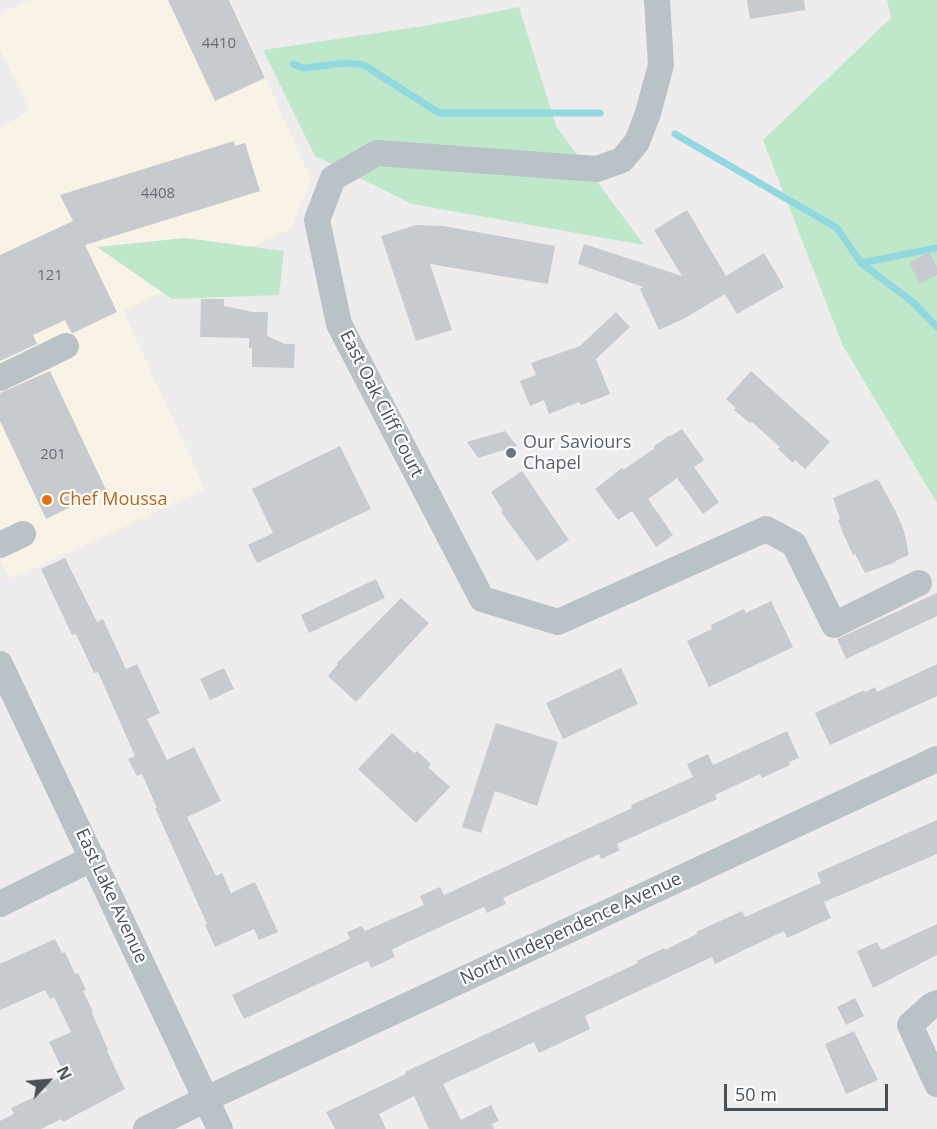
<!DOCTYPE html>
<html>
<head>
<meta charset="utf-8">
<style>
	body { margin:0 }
	#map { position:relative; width:937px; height:1129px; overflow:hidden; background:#efeced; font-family:"Open Sans",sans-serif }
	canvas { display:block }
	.north { position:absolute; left:18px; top:1051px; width:60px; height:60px; -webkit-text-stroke:4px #fff; paint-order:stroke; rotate:64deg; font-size:16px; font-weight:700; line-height:24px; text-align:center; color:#475157 }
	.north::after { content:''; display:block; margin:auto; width:21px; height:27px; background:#475157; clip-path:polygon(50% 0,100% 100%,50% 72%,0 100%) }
	.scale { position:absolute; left:724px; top:1084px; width:164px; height:27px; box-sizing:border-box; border:3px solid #475157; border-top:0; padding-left:8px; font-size:18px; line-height:21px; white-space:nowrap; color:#475157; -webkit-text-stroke:4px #fff; paint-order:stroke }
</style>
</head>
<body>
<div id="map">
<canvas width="937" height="1129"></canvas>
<div class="north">N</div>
<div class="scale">50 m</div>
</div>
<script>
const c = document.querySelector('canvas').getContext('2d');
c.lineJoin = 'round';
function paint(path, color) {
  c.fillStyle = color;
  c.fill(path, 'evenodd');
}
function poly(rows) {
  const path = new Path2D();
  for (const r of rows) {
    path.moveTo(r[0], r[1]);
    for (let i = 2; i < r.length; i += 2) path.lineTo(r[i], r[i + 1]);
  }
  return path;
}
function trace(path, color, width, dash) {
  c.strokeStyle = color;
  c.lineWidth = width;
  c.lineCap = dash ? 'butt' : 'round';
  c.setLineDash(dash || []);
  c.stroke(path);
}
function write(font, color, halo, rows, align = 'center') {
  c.font = font + ' "Open Sans",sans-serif';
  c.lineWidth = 4.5;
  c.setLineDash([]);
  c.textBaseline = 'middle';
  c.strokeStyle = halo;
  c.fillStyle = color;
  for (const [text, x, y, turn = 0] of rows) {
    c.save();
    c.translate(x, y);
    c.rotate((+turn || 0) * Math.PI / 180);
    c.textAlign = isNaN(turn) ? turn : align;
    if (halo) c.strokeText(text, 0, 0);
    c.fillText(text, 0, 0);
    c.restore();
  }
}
paint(poly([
	[30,0,231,0,311,180,291,228,123,311,205,489,10,580,0,559,0,127,30,111,0,50,0,13]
]), '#f9f2e6');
paint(poly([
	[887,0,937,0,937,503,843,346,763,140,891,18],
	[519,7,556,126,644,245,412,204,315,156,263,50,430,25],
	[185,238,284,251,279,295,172,299,97,247]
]), '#bfe8cb');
trace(poly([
	[293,64,303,68,346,63,364,65,439,113,600,113],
	[675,134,837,228,861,263,914,303,937,327],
	[861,263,937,248]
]), '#91d8e0', 7);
paint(poly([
	[168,0,229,0,265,78,215,101],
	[747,0,804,0,805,10,750,19],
	[234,141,235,146,245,143,260,191,85,245,117,312,73,333,71,332,65,320,33,335,37,344,0,361,0,255,73,221,60,195],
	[687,210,726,276,764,253,784,287,737,314,725,294,685,318,659,330,640,289,643,287,578,264,584,244,682,276,654,230],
	[416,225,443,226,555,246,548,284,430,264,452,330,416,341,381,236],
	[929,252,937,267,937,275,920,284,909,263],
	[201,299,224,299,224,306,253,312,268,312,267,336,285,344,295,344,294,368,252,367,252,348,249,348,249,338,200,337],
	[616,312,630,327,596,359,610,394,581,405,579,402,549,414,544,400,530,406,520,381,536,375,531,363,580,346],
	[50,371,106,490,46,519,0,421,0,393],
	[751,371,830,442,805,469,795,460,793,463,778,449,780,447,752,422,750,423,734,410,736,408,726,399],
	[682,429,704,460,694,467,719,502,703,514,677,478,648,499,673,535,656,547,632,511,618,520,595,489,622,468,623,470,655,448,654,446,670,435,671,436],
	[505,431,517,446,478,458,467,442],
	[340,446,371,509,257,563,248,545,273,533,252,489],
	[522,471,569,540,537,561,501,512,503,511,491,492],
	[878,479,896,512,904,531,909,555,895,561,896,562,865,573,855,554,853,555,843,533,838,520,840,519,833,498],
	[65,558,97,622,103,619,126,669,137,664,160,713,147,719,167,760,194,747,221,801,187,817,216,876,222,873,231,893,255,882,278,932,259,940,254,929,215,947,205,925,207,924,155,808,157,808,142,774,137,776,128,759,135,756,98,672,94,673,76,634,72,635,41,569],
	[376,579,385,598,309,633,301,615],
	[937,593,937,616,846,659,837,639],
	[401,598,429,623,356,702,328,676,338,664,337,663],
	[771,601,793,647,709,687,687,641,712,629,711,625,744,609,746,613],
	[937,664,937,696,830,745,815,713,864,690,865,692,875,687,877,692],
	[224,668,234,689,210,700,200,679],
	[621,668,638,704,563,739,546,703],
	[496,723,558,742,537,806,495,791,481,833,462,827],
	[787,731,799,758,789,762,790,765,762,778,760,774,715,795,717,799,617,844,620,850,601,859,599,854,503,898,506,904,487,913,484,907,403,944,392,950,395,957,371,968,368,961,358,965,244,1019,232,995,350,939,347,932,362,926,365,931,392,919,424,905,420,896,440,887,444,895,632,808,631,805,693,777,687,764,708,754,713,765],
	[392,733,414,753,417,751,431,764,428,767,450,787,416,823,358,769],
	[937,820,937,854,824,902,831,918,787,938,784,931,715,964,712,957,585,1016,590,1029,539,1053,534,1042,443,1084,461,1120,491,1105,499,1121,492,1124,494,1129,429,1129,414,1096,379,1114,386,1129,335,1129,326,1112,406,1074,405,1072,638,963,637,961,664,948,665,950,697,934,696,932,742,911,745,917,821,883,817,873],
	[937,924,937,955,873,988,857,951,877,942,881,950],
	[55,939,62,953,65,952,75,974,78,973,86,990,83,991,93,1012,92,1013,108,1050,107,1051,125,1089,63,1122,61,1119,41,1129,0,1129,0,1121,14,1114,11,1108,47,1091,44,1085,65,1075,49,1042,71,1032,54,997,50,999,45,990,0,1010,0,964],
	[855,998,864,1016,846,1025,837,1007],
	[854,1031,878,1080,846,1094,825,1044]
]), '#c7cacf');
trace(poly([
	[657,0,661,65,648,113,637,142,622,160,597,169,377,153,333,178,317,220,339,324,482,599,558,622,766,529,794,544,834,625,919,583],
	[0,378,66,346],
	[0,545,23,534],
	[0,664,220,1129],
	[0,904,93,858],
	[937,1003,931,1006,910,1025,937,1084],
	[146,1129,206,1099,937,759]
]), '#b9c2c7', 26);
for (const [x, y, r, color] of [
	[511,453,6,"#6b7280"],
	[47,500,6,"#e8710a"]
]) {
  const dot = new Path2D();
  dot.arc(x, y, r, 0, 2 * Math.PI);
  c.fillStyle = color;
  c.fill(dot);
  trace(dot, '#fff', 2);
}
write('15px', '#676f75', null, [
	["4410",219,44],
	["4408",158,194],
	["121",50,276],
	["201",53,455]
]);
write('18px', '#475157', '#fff', [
	["East Oak Cliff Court",381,404,63],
	["East Lake Avenue",111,896,65],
	["North Independence Avenue",571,929,-25]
]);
write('18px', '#5b616d', '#fff', [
	["Our Saviours",523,443],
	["Chapel",523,464]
], 'left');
write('18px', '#c56008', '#fff', [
	["Chef Moussa",59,500]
], 'left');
</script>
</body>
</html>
